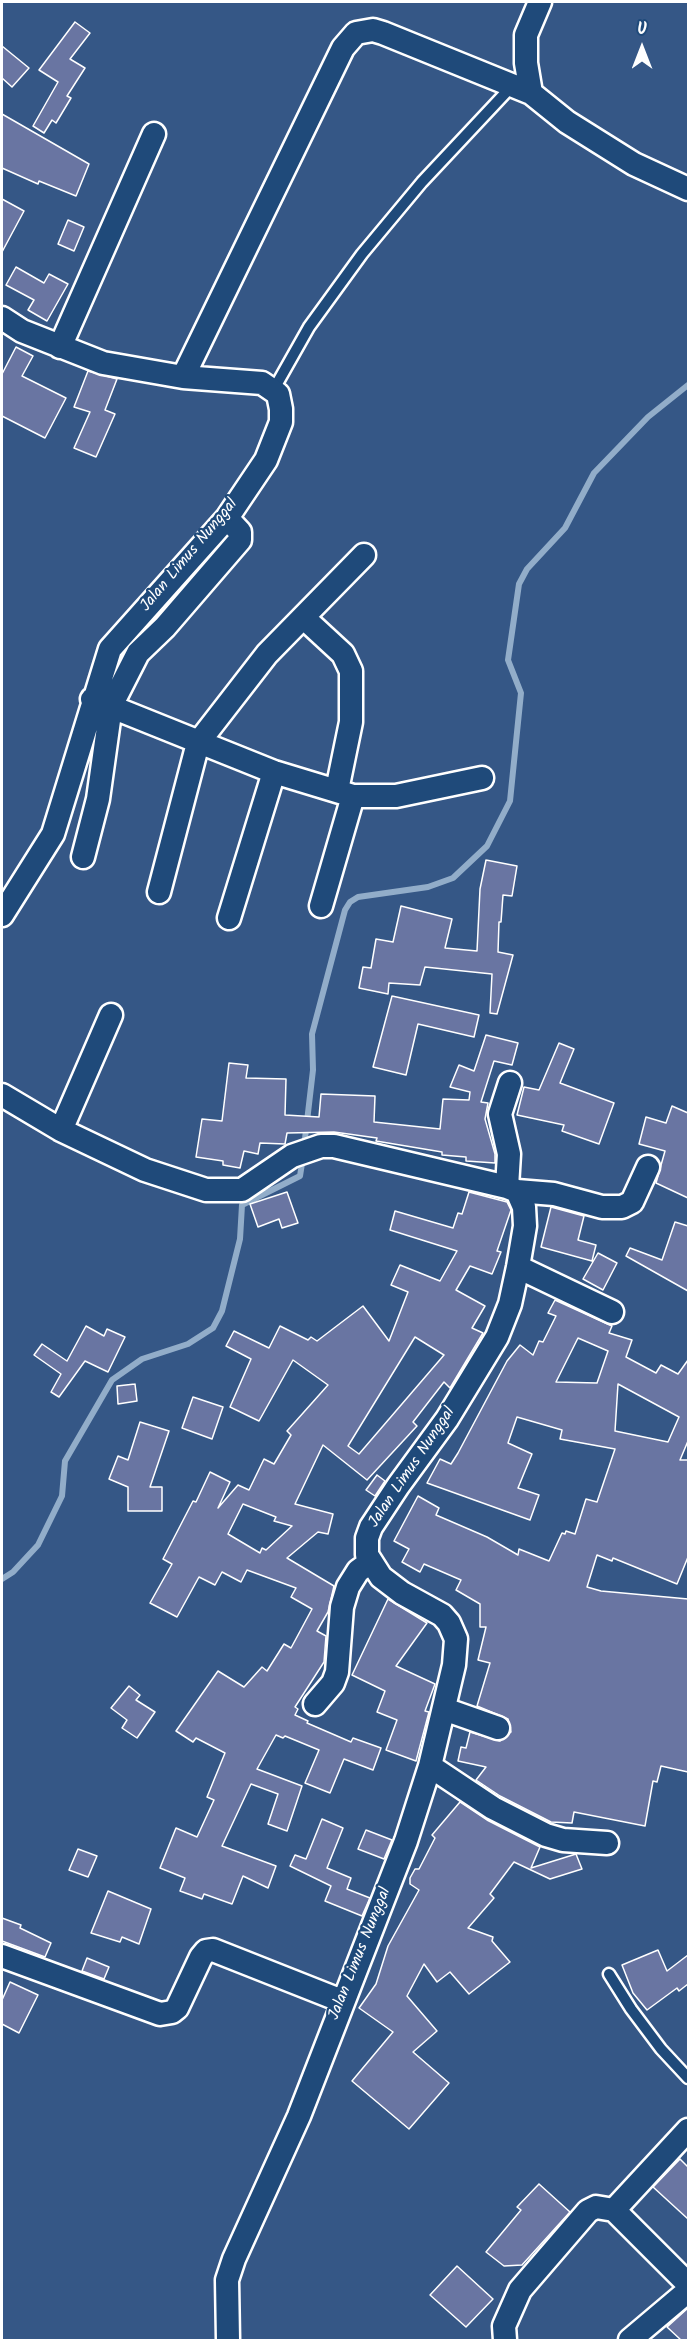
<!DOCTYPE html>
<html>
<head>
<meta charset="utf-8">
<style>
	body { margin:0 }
	#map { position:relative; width:690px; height:2342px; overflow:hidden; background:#355786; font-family:Kalam,sans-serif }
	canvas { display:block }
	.frame { position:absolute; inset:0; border:3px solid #fff; pointer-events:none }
	.north { position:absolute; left:612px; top:18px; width:60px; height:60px; -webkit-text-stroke:4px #1f4a7a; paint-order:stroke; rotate:0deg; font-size:16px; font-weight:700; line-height:24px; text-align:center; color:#fff }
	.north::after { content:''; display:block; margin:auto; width:21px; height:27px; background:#fff; clip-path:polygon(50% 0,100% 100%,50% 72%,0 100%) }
</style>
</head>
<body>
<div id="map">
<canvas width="690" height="2342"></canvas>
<div class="frame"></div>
<div class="north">U</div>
</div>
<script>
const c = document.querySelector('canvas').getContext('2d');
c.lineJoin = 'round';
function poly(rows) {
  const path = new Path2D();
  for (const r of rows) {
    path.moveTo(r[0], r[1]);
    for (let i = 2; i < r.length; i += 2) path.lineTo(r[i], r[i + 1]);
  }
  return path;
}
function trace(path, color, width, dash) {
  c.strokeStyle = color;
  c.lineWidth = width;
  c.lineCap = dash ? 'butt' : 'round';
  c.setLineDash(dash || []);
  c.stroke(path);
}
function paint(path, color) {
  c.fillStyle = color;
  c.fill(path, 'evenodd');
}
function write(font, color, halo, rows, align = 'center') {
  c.font = font + ' Kalam,sans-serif';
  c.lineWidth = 4.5;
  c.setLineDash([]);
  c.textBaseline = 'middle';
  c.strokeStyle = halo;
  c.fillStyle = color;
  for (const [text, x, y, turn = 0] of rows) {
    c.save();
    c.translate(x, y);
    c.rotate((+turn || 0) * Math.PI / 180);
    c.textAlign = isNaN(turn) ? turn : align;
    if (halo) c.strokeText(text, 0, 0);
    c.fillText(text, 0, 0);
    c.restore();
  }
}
trace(poly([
	[304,1147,313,1070,312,1034,345,910,350,902,358,897,428,887,453,878,487,846,510,801,521,693,508,660,519,584,527,569,565,528,594,473,648,417,688,385],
	[2,1579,13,1572,38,1545,62,1496,65,1461,112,1380,142,1359,188,1344,213,1328,222,1311,240,1239,242,1205,300,1176,303,1157]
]), '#92adc9', 6);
const building = poly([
	[75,22,90,33,70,59,85,68,67,96,71,98,56,123,52,120,44,133,33,126,58,82,39,70,75,22],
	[2,46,29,68,12,87,2,78,2,46],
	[2,114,89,164,76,196,39,181,38,184,2,168,2,114],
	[2,199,24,211,2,252,2,199],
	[68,220,84,227,74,251,58,244,68,220],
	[16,267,44,283,49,274,68,284,47,321,28,310,34,300,6,285,16,267],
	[16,347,33,356,22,376,66,398,45,438,2,416,2,374,16,347],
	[88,371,117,379,105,410,115,414,96,457,74,448,90,412,74,407,88,371],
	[486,860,517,866,512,896,503,895,501,922,499,922,498,952,513,955,497,1014,490,1013,492,974,425,967,420,985,389,983,388,994,359,988,363,967,371,968,376,939,393,942,401,906,452,919,445,948,477,951,480,889,486,860],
	[392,996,479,1015,474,1037,418,1024,406,1075,373,1067,392,996],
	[486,1035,518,1043,512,1065,494,1061,481,1102,488,1103,485,1119,495,1154,495,1163,466,1161,466,1157,442,1155,442,1152,376,1141,377,1138,334,1132,287,1133,285,1144,260,1143,258,1154,244,1151,240,1168,223,1165,223,1161,196,1157,202,1119,222,1121,229,1063,248,1065,246,1078,286,1079,285,1115,319,1117,321,1094,375,1096,374,1122,440,1129,443,1099,469,1100,470,1092,450,1087,459,1065,474,1071,486,1035],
	[559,1043,574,1049,560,1083,614,1103,599,1144,562,1131,564,1125,517,1115,524,1087,539,1090,559,1043],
	[672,1106,688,1113,688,1198,656,1183,665,1151,639,1144,646,1117,666,1123,672,1106],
	[287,1192,298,1223,282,1228,279,1219,258,1227,250,1204,287,1192],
	[469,1192,507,1202,511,1210,497,1251,501,1252,492,1274,470,1266,456,1290,485,1306,472,1328,483,1333,450,1388,444,1382,413,1422,417,1426,367,1480,323,1445,295,1504,333,1514,328,1534,318,1532,287,1558,334,1586,328,1612,317,1631,326,1636,324,1662,295,1707,298,1709,295,1715,308,1721,307,1723,351,1742,353,1738,381,1748,373,1770,344,1759,330,1793,305,1783,319,1750,285,1736,283,1738,276,1735,257,1769,302,1786,287,1831,268,1824,278,1794,251,1784,222,1846,276,1866,268,1888,243,1876,232,1904,204,1894,202,1899,180,1891,185,1878,160,1868,176,1828,197,1837,214,1800,207,1797,225,1753,196,1738,193,1742,176,1731,218,1671,244,1687,262,1667,267,1671,284,1644,291,1648,312,1609,291,1597,296,1588,247,1570,241,1582,222,1572,215,1585,199,1577,177,1617,150,1603,172,1564,163,1559,193,1501,196,1502,210,1472,230,1482,218,1508,238,1485,249,1490,264,1459,274,1464,291,1435,287,1431,328,1385,293,1360,259,1421,230,1407,251,1359,226,1346,234,1331,269,1348,280,1326,308,1340,311,1337,317,1341,363,1306,389,1341,408,1292,391,1285,400,1265,440,1281,457,1251,390,1230,395,1211,453,1228,458,1213,462,1214,469,1192],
	[415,1337,444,1355,359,1454,348,1446,415,1337],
	[243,1504,276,1517,274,1521,292,1526,266,1550,262,1548,260,1553,228,1534,243,1504],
	[551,1207,584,1216,578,1240,596,1245,592,1261,541,1247,551,1207],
	[675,1222,688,1226,688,1291,626,1256,630,1248,662,1260,675,1222],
	[598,1253,617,1263,603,1290,583,1279,598,1253],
	[555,1300,612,1326,609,1333,632,1340,626,1357,656,1373,661,1365,678,1374,688,1360,688,1441,680,1460,688,1460,688,1557,677,1584,613,1558,612,1561,597,1555,587,1587,601,1591,688,1599,688,1772,661,1766,657,1782,653,1781,645,1826,574,1812,572,1823,551,1822,500,1796,476,1780,486,1767,458,1761,461,1747,466,1748,470,1732,500,1741,511,1732,508,1719,477,1706,490,1663,478,1660,486,1627,480,1627,480,1604,456,1590,461,1580,424,1564,420,1572,402,1562,409,1549,394,1541,418,1496,439,1508,436,1515,487,1537,518,1555,519,1549,549,1561,562,1533,565,1534,566,1531,575,1534,586,1499,597,1502,615,1449,560,1439,562,1430,517,1417,508,1443,532,1454,518,1488,539,1495,530,1520,427,1483,440,1459,451,1464,458,1453,507,1361,520,1345,533,1355,539,1341,543,1342,556,1316,548,1313,555,1300],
	[578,1338,608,1351,597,1383,556,1382,578,1338],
	[618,1384,679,1417,668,1442,615,1431,618,1384],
	[86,1326,104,1336,107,1329,125,1337,108,1372,85,1361,59,1397,51,1392,61,1374,34,1355,42,1344,67,1361,86,1326],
	[135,1384,137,1401,118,1404,117,1386,135,1384],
	[193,1397,223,1407,212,1439,182,1428,193,1397],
	[140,1422,169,1431,150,1487,162,1487,162,1511,128,1511,128,1487,109,1479,118,1456,128,1460,140,1422],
	[377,1475,385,1481,375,1496,366,1490,377,1475],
	[388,1599,427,1623,396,1666,435,1684,425,1711,429,1712,416,1761,386,1750,397,1720,377,1712,385,1691,352,1675,388,1599],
	[129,1686,140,1695,136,1700,155,1712,137,1738,122,1728,127,1720,111,1708,129,1686],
	[460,1802,487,1820,540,1847,531,1868,576,1854,582,1869,550,1879,514,1862,490,1894,494,1898,468,1928,493,1937,492,1941,510,1962,469,1994,450,1972,437,1982,424,1964,407,1996,437,2031,413,2052,449,2083,409,2129,352,2081,393,2032,359,2008,376,1984,388,1946,419,1890,410,1884,410,1878,415,1869,419,1869,435,1838,432,1835,460,1802],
	[322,1819,343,1828,327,1868,351,1878,347,1889,370,1898,362,1916,325,1901,331,1886,290,1866,295,1855,306,1859,322,1819],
	[366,1830,392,1840,384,1859,358,1849,366,1830],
	[78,1849,97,1856,88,1877,69,1870,78,1849],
	[108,1891,151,1909,139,1944,122,1937,120,1942,91,1933,108,1891],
	[2,1918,21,1925,20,1928,51,1943,45,1957,2,1941,2,1918],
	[658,1950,667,1971,688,1955,688,1984,679,1991,677,1988,647,2010,633,1993,622,1965,658,1950],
	[87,1958,109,1967,104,1979,82,1971,87,1958],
	[10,1982,38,1995,19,2033,2,2024,2,2000,10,1982],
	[680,2159,688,2167,688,2219,653,2187,680,2159],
	[539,2184,570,2212,522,2265,504,2266,486,2252,521,2210,517,2207,539,2184],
	[457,2266,493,2299,466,2327,430,2295,457,2266],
	[688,2308,688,2340,681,2340,667,2327,688,2308]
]);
paint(building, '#6975a2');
trace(building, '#fff', 1.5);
const service = poly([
	[274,389,309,327,362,254,422,182,512,86],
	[609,1974,631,2009,661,2049,688,2078]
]);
const minor = poly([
	[531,93,526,63,526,35,540,2],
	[2,318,22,331,103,363,183,377,262,383,278,394,281,409,281,422,266,460,227,518,110,649,53,834,2,915],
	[60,347,154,134],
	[183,377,343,48,356,33,373,30,383,33,531,93,567,122,634,164,688,189],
	[304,618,343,654,351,671,351,722,337,790],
	[92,699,274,772,353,796,396,796,482,778],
	[83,857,98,799,111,706,138,653,165,627,240,540,240,532,227,518],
	[159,892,198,743,267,654,364,555],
	[321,906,353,796],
	[229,918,274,772],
	[2,1095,61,1130,145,1170,206,1190,242,1190,292,1156,321,1146,334,1146,507,1187,517,1191,524,1207,525,1226,518,1267,510,1304,497,1337,447,1419,398,1486,371,1527,367,1538,367,1555,381,1577,402,1593,442,1615,449,1623,456,1639,454,1665,430,1766,406,1841,299,2116,234,2259,227,2280,228,2340],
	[61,1130,111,1015],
	[507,1187,509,1154,500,1114,510,1083],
	[517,1191,554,1194,602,1207,622,1207,632,1202,648,1167],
	[518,1267,612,1312],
	[315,1704,333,1683,337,1672,342,1607,348,1587,358,1571,369,1563],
	[444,1709,498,1728],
	[430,1766,493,1808,546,1835,563,1840,607,1843],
	[2,1956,160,2014,172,2012,177,2008,201,1957,206,1951,213,1950,342,2001],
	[614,2210,688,2130],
	[505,2340,504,2326,520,2290,588,2211,596,2207,614,2210,688,2284],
	[630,2340,688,2291]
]);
trace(service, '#fff', 15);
trace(minor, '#fff', 27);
trace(service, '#1f4a7a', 10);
trace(minor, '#1f4a7a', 22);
write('16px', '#fff', '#1f4a7a', [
	["Jalan Limus Nunggal",190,556,-50],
	["Jalan Limus Nunggal",413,1468,-56],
	["Jalan Limus Nunggal",361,1954,-68]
]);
</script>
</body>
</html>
